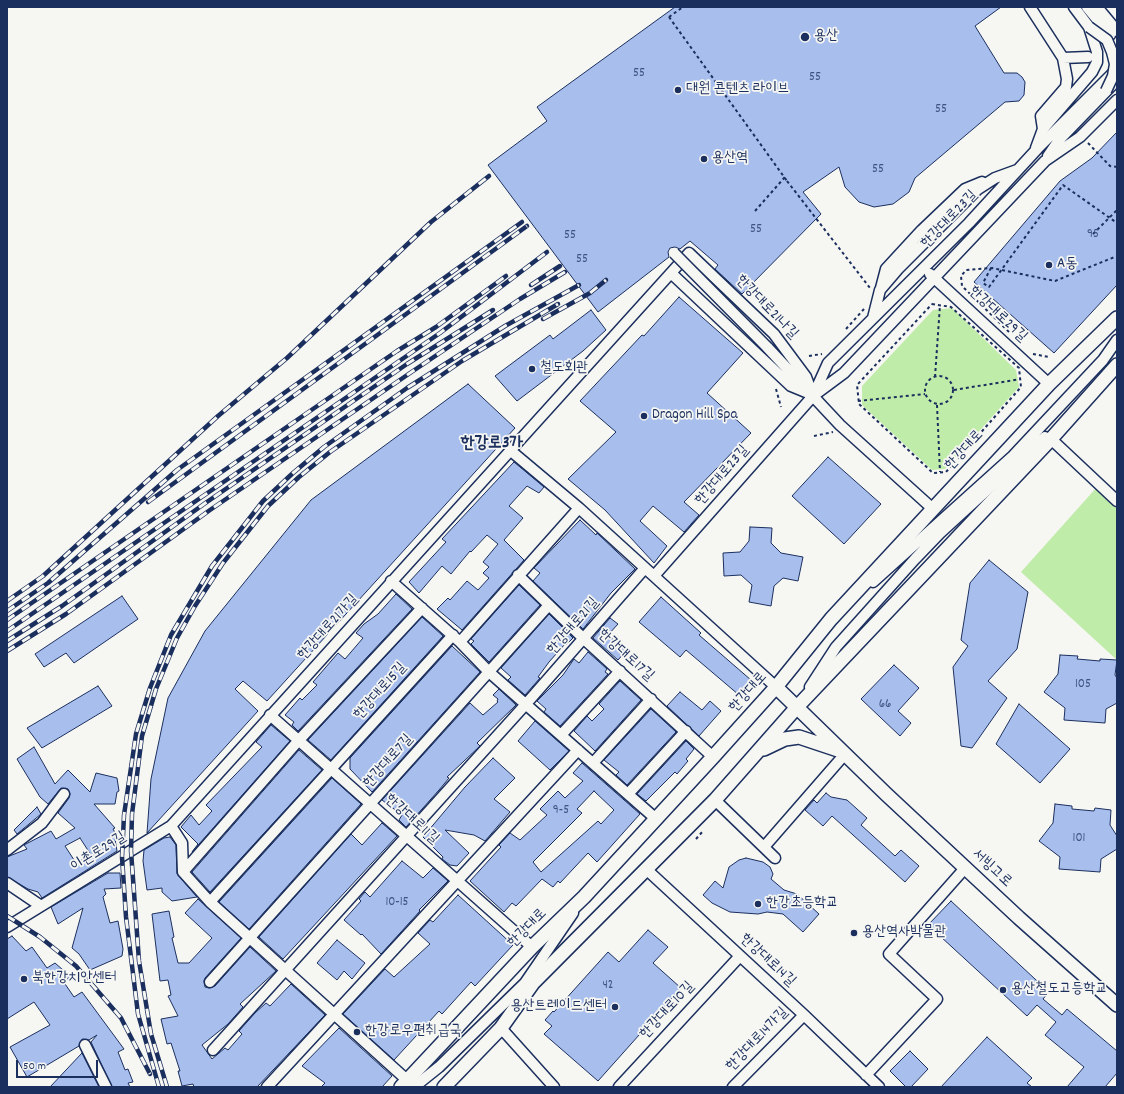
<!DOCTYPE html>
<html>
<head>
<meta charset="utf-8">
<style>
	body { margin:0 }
	#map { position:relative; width:1124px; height:1094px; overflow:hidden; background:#f6f6f2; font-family:Dekko,sans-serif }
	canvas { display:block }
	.frame { position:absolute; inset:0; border:8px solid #1b2f5e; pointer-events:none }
	.scale { position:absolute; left:16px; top:1060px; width:82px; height:18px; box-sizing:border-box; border:2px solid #1b2f5e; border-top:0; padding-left:5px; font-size:12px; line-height:14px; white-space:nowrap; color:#1b2f5e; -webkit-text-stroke:3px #f6f6f2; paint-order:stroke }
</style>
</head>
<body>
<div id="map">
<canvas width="1124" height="1094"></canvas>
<div class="frame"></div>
<div class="scale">50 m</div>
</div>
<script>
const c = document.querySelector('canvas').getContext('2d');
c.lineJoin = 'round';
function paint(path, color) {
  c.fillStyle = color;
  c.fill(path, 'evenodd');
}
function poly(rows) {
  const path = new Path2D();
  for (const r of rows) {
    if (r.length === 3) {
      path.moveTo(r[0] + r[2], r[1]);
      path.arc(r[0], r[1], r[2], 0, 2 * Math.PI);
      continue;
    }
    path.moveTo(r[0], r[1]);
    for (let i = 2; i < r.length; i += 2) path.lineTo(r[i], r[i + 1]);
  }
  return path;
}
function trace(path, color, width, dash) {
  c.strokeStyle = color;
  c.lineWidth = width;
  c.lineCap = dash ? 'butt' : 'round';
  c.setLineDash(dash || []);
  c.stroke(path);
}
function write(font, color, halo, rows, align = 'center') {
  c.font = font + ' Dekko,"Poor Story",sans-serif';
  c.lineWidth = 3.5;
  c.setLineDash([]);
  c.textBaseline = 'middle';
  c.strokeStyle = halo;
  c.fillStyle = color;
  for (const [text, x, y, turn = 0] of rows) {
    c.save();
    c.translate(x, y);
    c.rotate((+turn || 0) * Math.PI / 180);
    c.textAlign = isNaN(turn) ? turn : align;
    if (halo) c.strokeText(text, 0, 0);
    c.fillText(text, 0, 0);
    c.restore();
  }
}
paint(poly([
	[952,308,1016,370,1019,387,945,469,932,470,862,405,862,386,933,310],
	[1097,487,1117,505,1117,660,1021,572]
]), '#c0eca9');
const building = poly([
	[675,7,1001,7,975,26,1004,73,1017,73,1022,77,1025,82,1024,95,1019,101,1005,102,915,178,909,192,893,204,874,207,859,202,845,187,839,167,803,192,821,214,742,294,715,269,718,265,690,241,680,249,675,247,670,248,668,252,669,257,598,312,488,165,547,121,537,107,675,7],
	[1117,132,1117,285,1054,353,974,282,1060,181,1092,158,1117,132],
	[679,297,743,353,707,393,751,433,684,502,699,515,684,532,653,506,640,521,667,546,654,563,605,510,568,479,616,432,580,401,642,335,644,336,679,297],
	[591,310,606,330,583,351,517,401,495,376,550,335,553,339,591,310],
	[468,384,515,428,267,701,243,681,235,689,258,711,147,833,151,779,168,698,205,631,311,500,468,384],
	[828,457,881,504,844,544,792,496,828,457],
	[514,462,544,487,539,493,527,486,509,506,523,518,504,540,524,560,462,630,437,609,448,598,450,600,467,581,478,590,489,578,483,573,489,567,483,562,498,544,487,535,471,552,470,551,451,574,442,566,419,593,409,582,446,542,442,539,514,462],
	[580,520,596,535,597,533,635,569,611,593,583,629,533,581,540,573,534,568,580,520],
	[750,527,772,528,771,543,781,553,803,557,798,581,783,578,774,586,771,606,749,602,752,585,741,575,724,576,723,553,740,552,749,541,750,527],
	[989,560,1028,592,1017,649,988,681,1007,698,972,748,961,746,953,667,968,646,961,640,970,583,989,560],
	[519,585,540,605,489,662,471,644,474,641,471,639,519,585],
	[396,594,412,609,298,731,292,725,294,722,285,715,300,698,302,700,317,685,313,682,338,653,345,659,363,638,356,633,364,624,378,614,396,594],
	[122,596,138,619,74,663,66,653,44,667,35,654,122,596],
	[661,597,701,633,699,635,751,680,739,695,686,650,680,657,639,622,661,597],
	[549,614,573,638,566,645,565,644,549,662,538,677,540,678,525,695,508,680,511,677,501,668,549,614],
	[422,617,443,636,331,760,308,740,422,617],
	[610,618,618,624,608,635,626,651,618,660,593,638,610,618],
	[452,646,480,672,372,792,350,769,350,758,452,646],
	[588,652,607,669,605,672,608,674,560,726,544,712,546,709,537,701,563,675,574,659,579,663,588,652],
	[1060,655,1078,656,1077,659,1100,661,1100,659,1117,660,1115,675,1117,678,1117,703,1106,709,1105,723,1064,720,1065,708,1044,692,1058,674,1060,655],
	[894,665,919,688,898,711,911,723,900,736,861,699,894,665],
	[620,681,641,700,595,751,574,731,587,716,592,721,604,709,599,704,620,681],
	[98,686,112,706,42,748,27,728,98,686],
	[499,689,516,705,477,743,480,746,447,777,449,778,439,790,406,827,399,820,402,815,382,800,470,703,483,715,498,702,497,701,498,699,493,695,499,689],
	[680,692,702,710,710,701,721,711,699,736,667,706,680,692],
	[1019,704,1070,749,1040,783,996,744,1019,704],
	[651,709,676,732,627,785,616,775,619,772,604,760,651,709],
	[535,721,569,751,550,770,518,741,535,721],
	[271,725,290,741,192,852,198,844,181,827,191,815,199,825,212,811,206,805,262,747,256,742,271,725],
	[686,741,694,749,686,759,688,761,677,774,675,772,646,801,637,794,686,741],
	[34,747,55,784,68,770,90,792,96,773,117,778,119,791,117,792,115,804,94,804,115,828,113,829,118,838,115,839,117,851,42,898,38,892,28,889,7,877,7,857,27,849,24,845,51,831,56,839,75,828,58,813,69,798,70,794,68,789,61,788,48,804,40,797,17,759,34,747],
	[80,838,91,855,76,863,65,846,80,838],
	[299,750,322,770,210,892,192,872,299,750],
	[493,758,515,778,494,799,510,812,485,841,474,835,445,830,469,853,457,866,450,865,442,859,443,857,423,837,465,787,493,758],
	[582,763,640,814,597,862,588,853,560,883,558,881,553,887,542,879,516,906,512,903,504,912,470,881,501,847,499,845,510,833,520,840,547,815,540,809,558,791,565,798,583,781,573,773,582,763],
	[594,791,614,810,601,824,598,821,541,872,533,862,582,813,577,809,594,791],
	[332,778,361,804,249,929,219,902,332,778],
	[826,793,831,797,847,800,867,818,861,825,895,856,901,850,919,866,905,882,832,816,823,826,805,810,814,800,817,803,826,793],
	[1055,804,1072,806,1072,809,1094,811,1095,808,1111,810,1110,825,1117,836,1117,849,1101,859,1100,872,1059,869,1060,857,1039,841,1053,823,1055,804],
	[37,807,41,814,17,834,14,830,37,807],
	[382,823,397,836,283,959,259,937,351,834,362,845,382,823],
	[170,837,176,845,177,874,197,897,172,901,162,892,162,888,147,890,143,861,144,850,164,838,170,837],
	[746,858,763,862,770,867,773,874,771,879,784,890,797,894,819,914,803,932,783,914,767,912,758,914,730,912,712,903,703,895,715,881,723,888,729,867,739,860,746,858],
	[402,861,423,878,433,868,448,881,419,910,420,911,381,954,362,934,361,935,344,920,361,901,359,899,365,892,370,897,402,861],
	[108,873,120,873,121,888,104,889,106,894,103,897,110,923,118,921,123,949,122,956,90,970,79,954,72,948,83,908,58,924,51,907,108,873],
	[458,895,513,945,475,986,471,982,442,1014,439,1011,394,1060,343,1014,385,969,394,977,430,944,418,933,430,920,433,922,458,895],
	[198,899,241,938,205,978,204,981,205,987,209,988,215,986,250,947,276,971,240,1004,243,1007,228,1024,202,1045,212,1059,225,1048,228,1050,242,1034,239,1031,255,1013,266,1003,270,1006,291,984,325,1015,257,1087,194,1087,193,1084,182,1086,178,1071,180,1071,171,1043,167,1044,161,1019,178,1016,168,996,171,995,168,980,160,981,152,914,169,911,174,937,172,938,178,963,189,963,212,938,185,913,198,899],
	[951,901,1049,992,1043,999,1062,1015,1067,1009,1117,1051,1117,1073,1105,1087,1067,1087,1084,1067,1045,1035,1056,1022,1037,1005,1027,1016,928,925,951,901],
	[648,930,668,947,653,963,681,988,598,1081,544,1034,552,1026,545,1020,553,1011,554,1012,608,952,619,962,648,930],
	[12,936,26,951,32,947,47,968,55,963,71,977,63,981,74,997,82,992,124,1049,118,1052,125,1070,128,1069,133,1082,128,1083,130,1087,112,1087,91,1042,97,1035,89,1040,82,1039,79,1046,27,1077,10,1047,50,1025,34,1002,7,1019,7,939,12,936],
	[337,940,365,963,352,979,344,971,337,980,317,963,337,940],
	[339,1028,392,1076,382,1087,321,1087,325,1083,302,1066,339,1028],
	[987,1037,1032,1078,1027,1083,1032,1087,941,1087,987,1037],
	[910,1051,928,1069,911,1087,906,1087,890,1071,910,1051],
	[82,1053,99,1087,50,1087,82,1053]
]);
paint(building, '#a8bfed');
trace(building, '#1b2f5e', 1);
const minor = poly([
	[1030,7,1063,58,1067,79,1066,87,1041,116,1043,129],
	[1087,7,1110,35],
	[1097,7,1117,31],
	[1063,58,1088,57],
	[1036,148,1043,129,1092,72,1097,62,1097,52,1089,27,1074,7],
	[1048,156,1059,140,1117,80],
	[671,273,791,386,808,393],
	[930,274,1049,384],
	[881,288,886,269,922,230,965,189,982,182],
	[873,318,880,290,898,269,978,189,995,178,1017,170],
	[767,347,840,425,933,509],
	[814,394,828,363,969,223,1038,148,1114,72],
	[1051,439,1117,501],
	[511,451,579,508,776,687],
	[518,575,584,639,713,757],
	[654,576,813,396,844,373,1045,161,1080,137,1117,100],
	[391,581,460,642,489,672,655,818],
	[873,582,1013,456,1103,360,1117,340],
	[460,642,579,508],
	[810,687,836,647,915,559,940,533,1045,437],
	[270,715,532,947],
	[561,735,620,671],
	[593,763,651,699],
	[628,794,686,731],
	[715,800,775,858],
	[171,826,182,843,183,872,210,902,407,1080],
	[764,847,845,754],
	[7,850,42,823,64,794],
	[646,869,804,1015,879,1087],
	[183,872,299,740,422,608],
	[7,883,41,906],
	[210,902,453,635],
	[7,927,171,826,689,253,774,334,806,377,813,396],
	[210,982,549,605],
	[501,1028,554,1087],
	[85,1045,106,1087],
	[213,1050,526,704,645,568],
	[866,1075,937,999,889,954,966,867],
	[267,1087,578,750],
	[414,1087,439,1067,525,983,573,913],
	[619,1087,740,956],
	[733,1087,804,1015]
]);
const major = poly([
	[776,687,886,794,1019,918,1117,1005],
	[764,749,785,739,799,737,838,750],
	[401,1087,532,947,584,897,713,757,776,687,831,619,933,509,1049,384,1117,318],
	[444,1087,501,1028,533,983,715,800,797,707,1051,439,1117,365]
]);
trace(minor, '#1b2f5e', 13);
trace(major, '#1b2f5e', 16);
trace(poly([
	[669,17,683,7],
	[1088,143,1110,166,1117,167],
	[787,181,870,288],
	[755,211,785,177],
	[1093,234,1117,210],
	[991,268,983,283,989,287,1063,185,1117,223],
	[932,304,951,307,1019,368,1021,387,946,472,933,473,859,404,857,385,932,304],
	[846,329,864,309],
	[1009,332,962,286,961,276,966,270,992,268,1055,281,1117,256],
	[1033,354,1049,357],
	[809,356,822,354],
	[939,390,14],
	[935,377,940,305],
	[776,389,781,407],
	[954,390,1021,379],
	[858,401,925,394],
	[937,405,940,472],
	[814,436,833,432],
	[696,839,703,831]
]), '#1b2f5e', 2, [3, 3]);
trace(minor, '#f6f6f2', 10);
trace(major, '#f6f6f2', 13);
const rail = poly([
	[531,285,560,266],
	[543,319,590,293,606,280],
	[148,502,527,226],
	[7,601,43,576,218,416,287,358,431,222,489,176],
	[7,611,48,583,177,470,522,222],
	[7,620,397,351,436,327,506,276],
	[7,631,440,333,547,252],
	[7,641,62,606,204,504,407,364,493,310],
	[7,651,66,614,210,510,413,371,520,299,565,272],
	[7,916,40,937,76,966,121,1018,150,1074],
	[159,1087,138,1014,126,917,122,857,124,815,136,734,150,688,171,635,212,566,263,501,293,473,324,447,407,388,505,326,579,285],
	[167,1087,151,1034,139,961,131,851,132,814,142,736,156,689,177,638,195,606,223,563,268,506,299,477,330,452,462,361,558,304]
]);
trace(rail, '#1b2f5e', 4.5);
trace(rail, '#f6f6f2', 3, [9]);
const minorBridge = poly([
	[1089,27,1107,40,1112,52,1115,64,1113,76,1106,91],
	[674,253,767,347]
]);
trace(minorBridge, '#1b2f5e', 13, []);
trace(poly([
	[669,17,787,181]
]), '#1b2f5e', 2, [3, 3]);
trace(minorBridge, '#f6f6f2', 10);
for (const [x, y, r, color] of [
	[805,37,5,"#1b2f5e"],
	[678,90,4,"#1b2f5e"],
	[704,159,4,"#1b2f5e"],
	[1049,265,4,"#1b2f5e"],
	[532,369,4,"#1b2f5e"],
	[644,416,4,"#1b2f5e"],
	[758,904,4,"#1b2f5e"],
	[854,933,4,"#1b2f5e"],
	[24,979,4,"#1b2f5e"],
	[1003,990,4,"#1b2f5e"],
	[615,1007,4,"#1b2f5e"],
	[357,1032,4,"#1b2f5e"]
]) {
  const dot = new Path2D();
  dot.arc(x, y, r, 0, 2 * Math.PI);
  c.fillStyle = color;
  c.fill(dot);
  trace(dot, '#f6f6f2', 1.5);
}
write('13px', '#3e5382', null, [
	["55",639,74],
	["55",815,78],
	["55",941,110],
	["55",878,170],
	["55",756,230],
	["95",1093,235],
	["55",570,236],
	["55",582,260],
	["105",1083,685],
	["66",885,705],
	["9-5",561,811],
	["101",1079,839],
	["10-15",397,903],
	["42",608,986]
]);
write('15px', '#1b2f5e', '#f6f6f2', [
	["용산",814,37],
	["대원 콘텐츠 라이브",686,90],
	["용산역",712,159],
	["A동",1057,265],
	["철도회관",540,369],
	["Dragon Hill Spa",652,416],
	["한강초등학교",766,904],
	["용산역사박물관",862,933],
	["북한강치안센터",32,979],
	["용산철도고등학교",1011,990],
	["용산트레이드센터",607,1007,"right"],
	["한강로우편취급국",365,1032]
], 'left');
write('15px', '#1b2f5e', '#f6f6f2', [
	["한강대로23길",950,220,-46],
	["한강대로21나길",766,308,46],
	["한강대로29길",997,315,43],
	["한강대로",965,451,-47],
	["한강대로23길",723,476,-49],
	["한강대로21길",574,627,-49],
	["한강대로21가길",329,628,-48],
	["한강대로17길",625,656,42],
	["한강대로15길",381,692,-48],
	["한강대로",749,693,-48],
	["한강대로7길",389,762,-48],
	["한강대로11길",411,820,42],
	["이촌로29길",99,853,-32],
	["서빙고로",991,869,43],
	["한강대로",528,929,-45],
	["한강대로14길",767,961,43],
	["한강대로10길",668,1011,-47],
	["한강대로14가길",758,1040,-46]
]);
write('bold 17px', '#1b2f5e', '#f6f6f2', [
	["한강로3가",492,445]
]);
</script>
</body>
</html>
